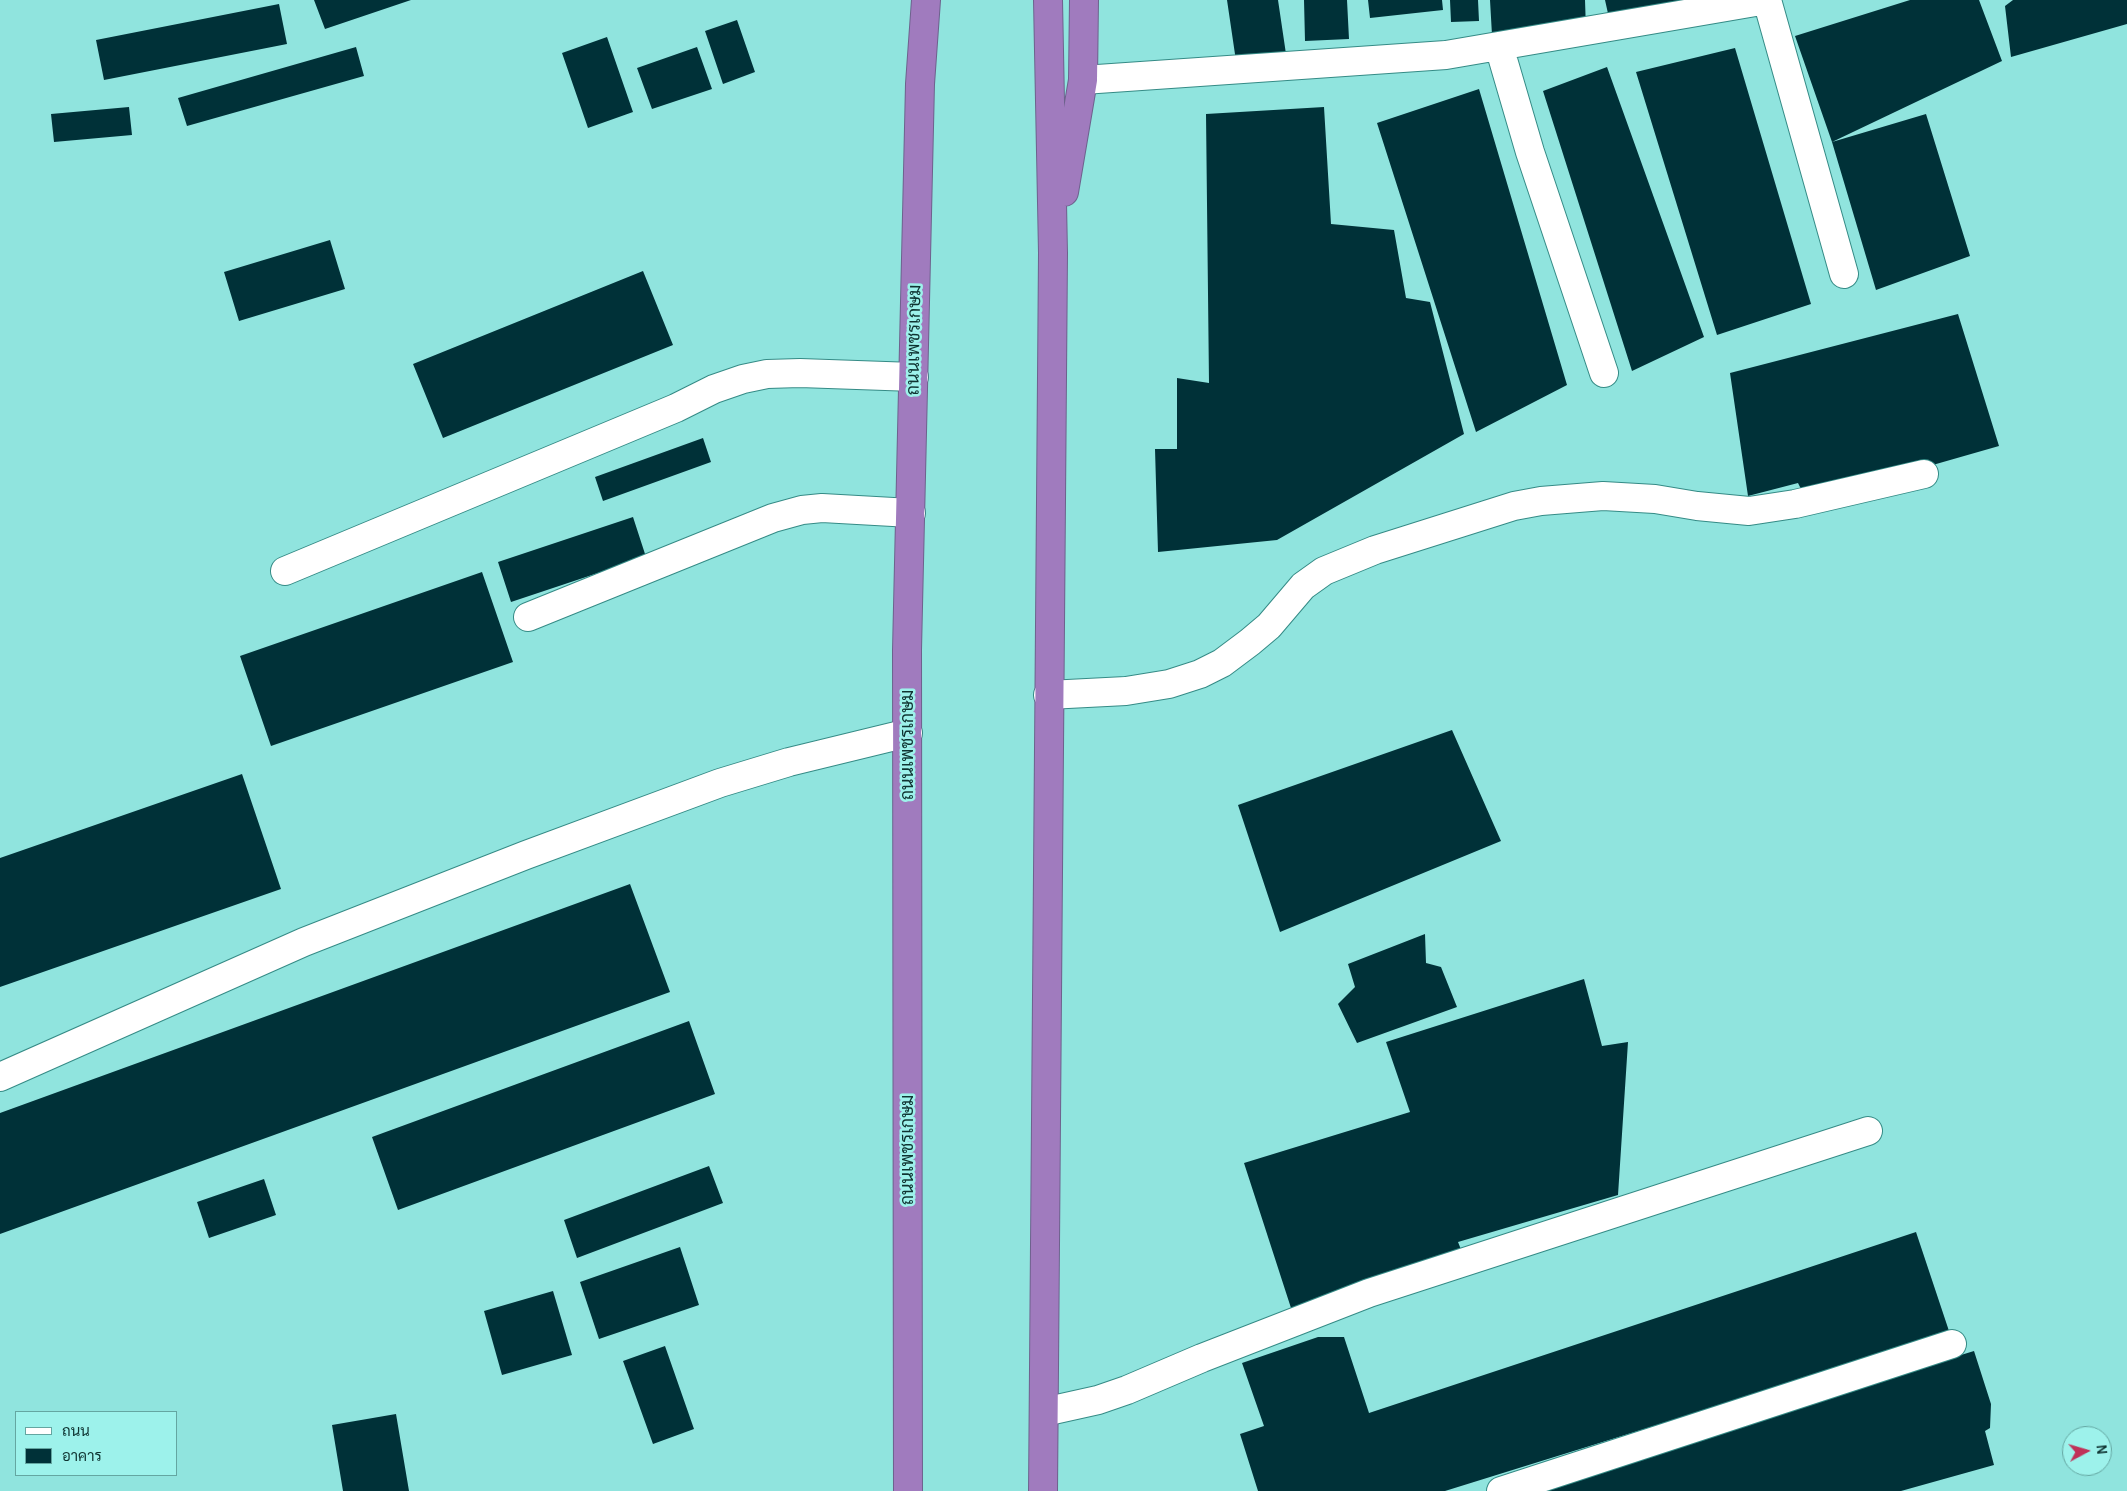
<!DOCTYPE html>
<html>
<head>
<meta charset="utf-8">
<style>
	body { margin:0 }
	#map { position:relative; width:2127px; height:1491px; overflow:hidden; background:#90e4de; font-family:"Alegreya Sans",Sarabun,sans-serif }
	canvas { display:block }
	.legend { position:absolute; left:15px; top:1411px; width:162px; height:65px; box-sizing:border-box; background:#9df2eb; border:1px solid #64a6a1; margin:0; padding:6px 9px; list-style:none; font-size:15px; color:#0f3331 }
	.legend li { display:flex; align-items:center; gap:10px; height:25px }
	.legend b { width:25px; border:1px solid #64a6a1 }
	.north { position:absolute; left:2062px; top:1426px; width:50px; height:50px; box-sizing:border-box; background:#9df2eb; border:1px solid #64a6a1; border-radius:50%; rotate:84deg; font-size:14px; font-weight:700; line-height:20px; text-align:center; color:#0f3331 }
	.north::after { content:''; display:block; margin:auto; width:18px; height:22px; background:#c03158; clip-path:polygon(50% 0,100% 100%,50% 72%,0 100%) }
</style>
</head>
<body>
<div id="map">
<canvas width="2127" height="1491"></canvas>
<ul class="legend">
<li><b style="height:6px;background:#fff"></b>ถนน</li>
<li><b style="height:14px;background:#003138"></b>อาคาร</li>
</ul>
<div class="north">N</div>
</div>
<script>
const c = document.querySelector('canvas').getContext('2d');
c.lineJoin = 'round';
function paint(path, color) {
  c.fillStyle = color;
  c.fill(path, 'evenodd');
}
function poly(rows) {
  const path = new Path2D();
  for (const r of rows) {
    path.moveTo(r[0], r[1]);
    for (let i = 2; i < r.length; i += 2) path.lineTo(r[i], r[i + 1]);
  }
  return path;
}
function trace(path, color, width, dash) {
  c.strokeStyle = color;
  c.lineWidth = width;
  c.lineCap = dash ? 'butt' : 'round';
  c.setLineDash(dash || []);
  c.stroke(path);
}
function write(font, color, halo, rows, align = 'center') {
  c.font = font + ' "Alegreya Sans",Sarabun,sans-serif';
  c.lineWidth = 5;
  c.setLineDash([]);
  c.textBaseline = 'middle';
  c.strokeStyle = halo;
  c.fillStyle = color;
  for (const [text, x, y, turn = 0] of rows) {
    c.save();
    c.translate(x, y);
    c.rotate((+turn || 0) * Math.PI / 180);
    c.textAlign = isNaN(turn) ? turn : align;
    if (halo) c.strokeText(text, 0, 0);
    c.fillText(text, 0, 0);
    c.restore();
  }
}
paint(poly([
	[314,0,411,0,325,29],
	[1227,0,1278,0,1286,54,1236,61],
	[1304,0,1347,0,1349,39,1305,41],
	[1368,0,1442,0,1443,10,1370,18],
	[1450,0,1478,0,1479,21,1451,22],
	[1490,0,1585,0,1586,30,1492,35],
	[1605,0,1690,0,1611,27],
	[1910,0,1979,0,2002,61,1832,142,1926,114,1970,256,1876,290,1832,142,1795,36],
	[2013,0,2127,0,2127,24,2011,57,2005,6],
	[279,4,287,44,104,80,96,40],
	[737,20,755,72,723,84,705,31],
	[607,37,633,112,588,128,562,53],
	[356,47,364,76,187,126,178,98],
	[697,47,712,89,652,109,637,68],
	[1735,48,1811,304,1717,335,1636,72],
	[1607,67,1704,337,1632,371,1543,91],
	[1479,89,1567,385,1476,432,1377,123],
	[129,107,132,135,54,142,51,114],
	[1324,107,1331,224,1394,230,1406,298,1430,302,1464,434,1277,540,1158,552,1155,449,1177,449,1177,378,1209,383,1206,114],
	[330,240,345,289,239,321,224,272],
	[643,271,673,345,443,438,413,364],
	[1958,314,1999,446,1807,501,1798,483,1748,496,1730,373],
	[703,438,711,462,603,501,595,477],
	[633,517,646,557,511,602,498,562],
	[482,572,513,662,271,746,240,656],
	[1452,730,1501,841,1280,932,1238,805],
	[242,774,281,889,0,987,0,858],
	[630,884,670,992,0,1234,0,1113],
	[1425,934,1426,963,1441,967,1457,1007,1357,1043,1338,1004,1355,987,1348,964],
	[1584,979,1602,1046,1628,1042,1618,1195,1458,1242,1462,1252,1291,1308,1244,1163,1410,1112,1386,1042],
	[689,1021,715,1094,398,1210,372,1137],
	[709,1166,723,1203,577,1258,564,1220],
	[264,1179,276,1215,209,1238,197,1202],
	[1916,1232,1950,1334,1445,1491,1258,1491,1240,1434,1264,1426,1242,1363,1318,1337,1344,1337,1369,1413],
	[680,1247,699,1305,599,1339,580,1282],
	[553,1291,572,1355,502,1375,484,1311],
	[665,1346,694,1429,653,1444,623,1361],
	[1974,1351,1991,1404,1990,1428,1985,1431,1994,1465,1901,1491,1518,1491],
	[396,1414,409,1491,343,1491,332,1425]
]), '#003138');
const minor = poly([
	[1767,0,1844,274],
	[1499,46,1530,152,1604,373],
	[1083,80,1446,55,1767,0],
	[285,571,676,408,714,389,743,379,767,374,800,373,914,377],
	[528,617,773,518,802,510,822,508,911,513],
	[1048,695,1126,691,1169,684,1200,674,1222,663,1250,642,1269,626,1303,586,1324,571,1375,550,1514,506,1541,501,1603,496,1655,499,1697,506,1749,511,1795,504,1924,474],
	[0,1077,304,942,526,855,720,783,789,762,908,733],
	[1044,1412,1098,1400,1127,1390,1202,1358,1369,1293,1868,1131],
	[1501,1491,1952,1344]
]);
const highway = poly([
	[1064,192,1083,80,1084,0],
	[908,1491,907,650,920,84,926,0],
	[1043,1491,1053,253,1048,0]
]);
trace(minor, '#358b86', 30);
trace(highway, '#6d628d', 30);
trace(minor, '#fff', 28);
trace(highway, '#a07bbe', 28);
write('18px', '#0f3331', '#9df2eb', [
	["ถนนเพชรเกษม",914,340,-89],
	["ถนนเพชรเกษม",908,745,-90],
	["ถนนเพชรเกษม",908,1150,-90]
]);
</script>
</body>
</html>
